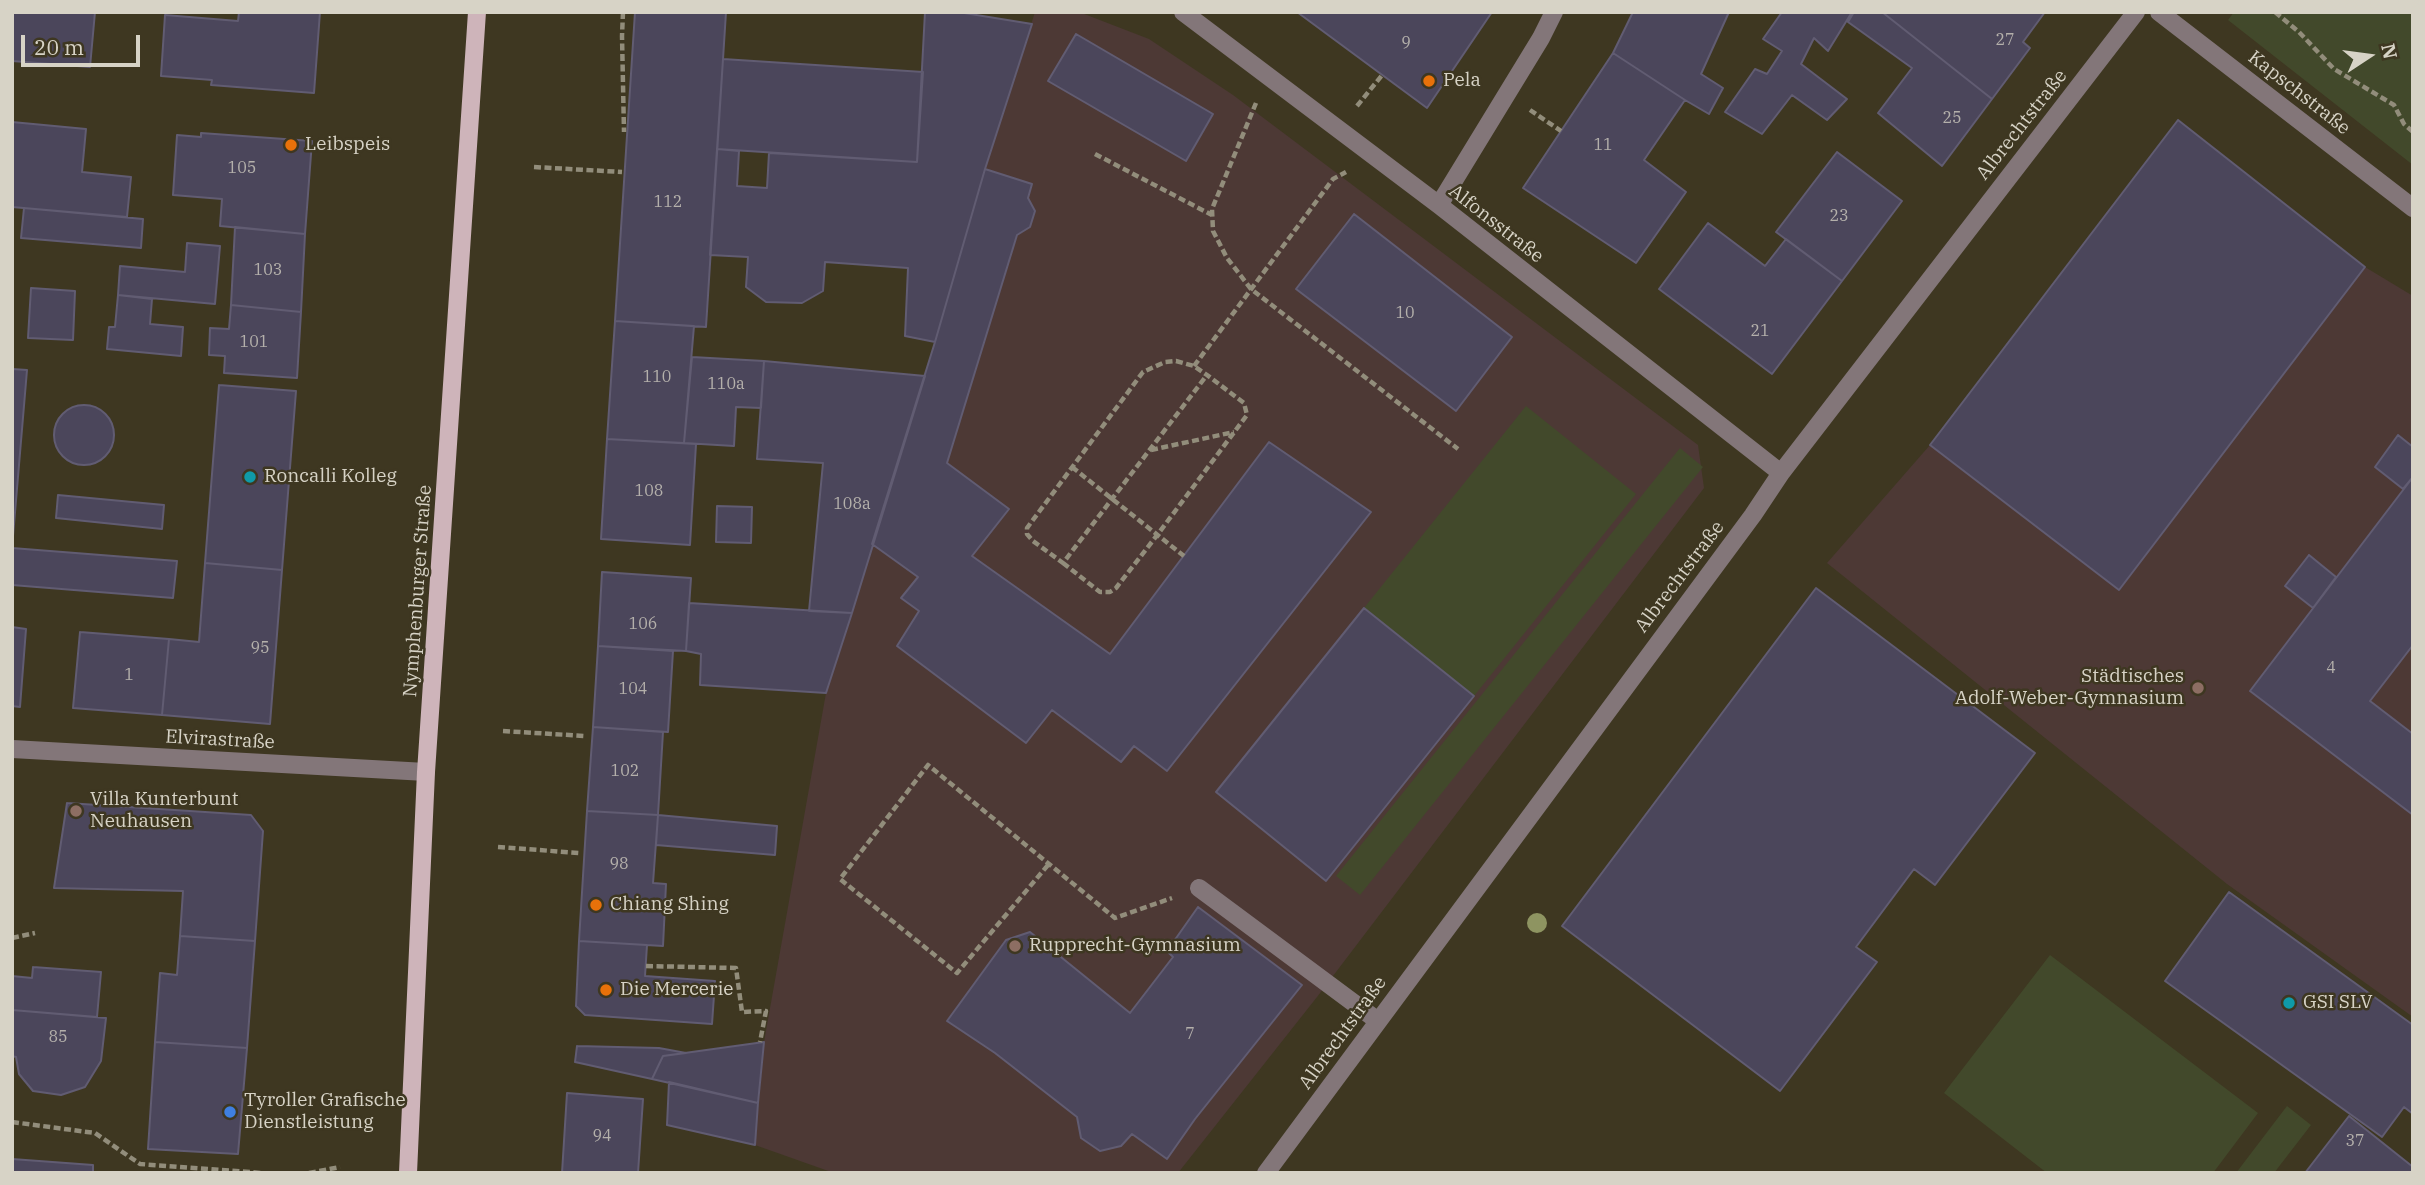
<!DOCTYPE html>
<html>
<head>
<meta charset="utf-8">
<style>
	body { margin:0 }
	#map { position:relative; width:2425px; height:1185px; overflow:hidden; background:#3e3721; font-family:"IBM Plex Serif",serif }
	canvas { display:block }
	.frame { position:absolute; inset:0; border:14px solid #d7d3c6; pointer-events:none }
	.north { position:absolute; left:2334px; top:21px; width:70px; height:70px; -webkit-text-stroke:5px #3e3721; paint-order:stroke; rotate:77deg; font-size:19px; font-weight:700; line-height:28px; text-align:center; color:#d7d3c6 }
	.north::after { content:''; display:block; margin:auto; width:24px; height:32px; background:#d7d3c6; clip-path:polygon(50% 0,100% 100%,50% 72%,0 100%) }
	.scale { position:absolute; left:21px; top:35px; width:119px; height:32px; box-sizing:border-box; border:4px solid #d7d3c6; border-top:0; padding-left:9px; font-size:21px; line-height:24px; white-space:nowrap; color:#d7d3c6; -webkit-text-stroke:5px #3e3721; paint-order:stroke }
</style>
</head>
<body>
<div id="map">
<canvas width="2425" height="1185"></canvas>
<div class="frame"></div>
<div class="north">N</div>
<div class="scale">20 m</div>
</div>
<script>
const c = document.querySelector('canvas').getContext('2d');
c.lineJoin = 'round';
function paint(path, color) {
  c.fillStyle = color;
  c.fill(path, 'evenodd');
}
function poly(rows) {
  const path = new Path2D();
  for (const r of rows) {
    if (r.length === 3) {
      path.moveTo(r[0] + r[2], r[1]);
      path.arc(r[0], r[1], r[2], 0, 2 * Math.PI);
      continue;
    }
    path.moveTo(r[0], r[1]);
    for (let i = 2; i < r.length; i += 2) path.lineTo(r[i], r[i + 1]);
  }
  return path;
}
function trace(path, color, width, dash) {
  c.strokeStyle = color;
  c.lineWidth = width;
  c.lineCap = dash ? 'butt' : 'round';
  c.setLineDash(dash || []);
  c.stroke(path);
}
function write(font, color, halo, rows, align = 'center') {
  c.font = font + ' "IBM Plex Serif",serif';
  c.lineWidth = 5;
  c.setLineDash([]);
  c.textBaseline = 'middle';
  c.strokeStyle = halo;
  c.fillStyle = color;
  for (const [text, x, y, turn = 0] of rows) {
    c.save();
    c.translate(x, y);
    c.rotate((+turn || 0) * Math.PI / 180);
    c.textAlign = isNaN(turn) ? turn : align;
    if (halo) c.strokeText(text, 0, 0);
    c.fillText(text, 0, 0);
    c.restore();
  }
}
paint(poly([
	[1035,12,1079,12,1149,39,1233,95,1698,445,1704,488,1317,997,1178,1173,834,1173,755,1145,764,1042,826,693,935,342,985,169],
	[2178,120,2365,267,2413,296,2413,1017,2227,884,1827,563,1930,445]
]), '#4d3935');
paint(poly([
	[2234,12,2413,12,2413,165,2228,20],
	[1526,406,1636,494,1474,696,1364,608],
	[1680,448,1703,467,1360,895,1336,876],
	[2050,955,2258,1113,2213,1173,2047,1173,1944,1093],
	[2287,1106,2311,1125,2274,1173,2236,1173]
]), '#42492b');
const building = poly([
	[12,12,95,12,90,67,12,61,12,12],
	[239,12,320,12,314,93,211,85,212,80,161,76,165,15,238,21,239,12],
	[635,12,726,12,706,327,615,321,635,12],
	[925,12,958,12,1032,24,985,169,935,342,905,336,908,268,825,262,823,291,802,303,766,302,746,287,748,257,710,255,717,149,739,151,737,186,767,188,769,153,917,162,925,12],
	[1297,12,1492,12,1427,108,1297,12],
	[1633,12,1729,12,1701,74,1723,88,1709,114,1685,100,1613,53,1633,12],
	[1782,12,1852,12,1828,51,1814,38,1801,64,1847,99,1827,120,1792,95,1762,134,1725,112,1755,69,1767,74,1782,51,1763,39,1782,12],
	[1854,12,1882,12,1992,99,1942,166,1878,113,1912,68,1848,22,1854,12],
	[1882,12,2045,12,2023,42,2030,48,1992,99,1882,12],
	[1076,34,1213,114,1186,161,1048,81,1076,34],
	[1613,53,1685,100,1644,160,1686,192,1636,263,1523,188,1613,53],
	[723,59,923,72,917,162,717,149,723,59],
	[2178,120,2365,267,2119,590,1930,445,2178,120],
	[12,122,86,129,82,172,131,177,127,217,12,207,12,122],
	[201,133,312,141,305,234,220,226,222,199,173,195,177,135,201,137,201,133],
	[1837,152,1902,201,1842,281,1776,232,1837,152],
	[985,169,1032,184,1028,198,1035,211,1030,227,1017,235,947,463,1009,509,972,556,1110,654,1269,442,1371,512,1167,771,1134,746,1121,762,1052,710,1026,743,897,646,919,611,901,598,918,577,872,544,935,342,985,169],
	[24,208,143,219,141,248,21,238,24,208],
	[1354,214,1512,337,1456,411,1296,289,1354,214],
	[1708,223,1765,266,1786,239,1842,281,1772,374,1659,289,1708,223],
	[235,227,305,234,301,312,231,305,235,227],
	[187,243,220,246,215,304,118,295,120,266,185,272,187,243],
	[31,288,75,291,73,340,28,338,31,288],
	[118,295,152,299,150,324,183,327,181,356,107,349,109,327,115,327,118,295],
	[231,305,301,312,297,378,224,373,225,356,209,355,210,328,229,329,231,305],
	[615,321,694,326,684,443,607,439,615,321],
	[692,357,764,361,761,408,736,407,734,446,684,443,692,357],
	[764,361,925,376,852,613,809,611,823,463,757,459,764,361],
	[12,369,27,370,12,548,12,369],
	[219,385,296,391,282,570,205,563,219,385],
	[84,435,30],
	[2398,435,2413,447,2413,477,2403,489,2375,467,2398,435],
	[607,439,696,444,690,545,601,539,607,439],
	[2413,477,2413,645,2370,701,2413,734,2413,815,2250,691,2413,477],
	[58,495,164,505,162,529,56,518,58,495],
	[717,506,752,507,751,543,716,542,717,506],
	[12,548,177,561,173,598,12,585,12,548],
	[2309,555,2336,577,2313,608,2285,586,2309,555],
	[205,563,282,570,270,724,162,715,169,639,199,642,205,563],
	[602,572,691,578,686,651,598,646,602,572],
	[1816,588,2035,753,1935,885,1914,869,1856,947,1877,962,1780,1091,1562,926,1816,588],
	[689,603,852,613,826,693,700,685,701,654,686,651,689,603],
	[1364,608,1474,696,1326,881,1216,792,1364,608],
	[12,627,26,629,20,707,12,706,12,627],
	[80,632,169,639,162,715,73,708,80,632],
	[598,646,673,651,668,732,593,727,598,646],
	[593,727,663,732,658,815,587,811,593,727],
	[67,803,251,815,263,831,255,941,180,936,183,891,54,888,67,803],
	[587,811,658,815,653,883,666,884,663,946,579,941,587,811],
	[658,815,777,826,775,855,656,845,658,815],
	[2229,892,2413,1025,2413,1114,2404,1107,2382,1137,2165,981,2229,892],
	[1198,907,1302,985,1195,1119,1167,1159,1132,1134,1121,1146,1100,1151,1081,1138,1077,1117,995,1053,947,1021,1006,940,1030,932,1130,1013,1173,957,1167,951,1198,907],
	[180,936,255,941,247,1048,155,1042,160,973,177,975,180,936],
	[579,941,647,945,645,976,715,981,712,1024,585,1015,576,1006,579,941],
	[33,967,101,972,97,1017,12,1010,12,976,32,978,33,967],
	[12,1010,106,1018,101,1061,85,1087,61,1095,33,1091,19,1074,16,1057,12,1056,12,1010],
	[155,1042,247,1048,238,1154,148,1149,155,1042],
	[764,1042,758,1103,652,1079,663,1056,764,1042],
	[577,1046,659,1048,686,1053,663,1056,652,1079,575,1062,577,1046],
	[669,1082,758,1103,755,1145,667,1125,669,1082],
	[567,1093,643,1099,638,1173,562,1173,567,1093],
	[2349,1116,2413,1167,2413,1173,2305,1173,2349,1116],
	[12,1159,93,1165,93,1173,12,1173,12,1159]
]);
paint(building, '#4b465b');
trace(building, '#615c72', 2);
trace(poly([
	[623,12,622,36,624,132],
	[2275,12,2299,32,2334,69,2394,105,2404,124,2413,132],
	[1256,103,1212,209,1213,231,1227,258,1251,289,1458,449],
	[1357,106,1383,74],
	[1530,110,1561,131],
	[1095,154,1212,215],
	[534,167,622,172],
	[1194,366,1333,179,1346,172],
	[1151,450,1234,432],
	[1072,467,1184,556],
	[1063,563,1100,592,1110,592,1116,588,1158,534,1247,415,1244,403,1207,375,1194,366,1176,361,1165,362,1143,372,1027,528,1027,534,1033,541,1063,563,1207,375],
	[503,731,585,736],
	[498,847,579,853],
	[1048,865,957,973,840,879,928,765,1115,918,1172,898],
	[12,938,35,933],
	[646,966,736,968,742,1012,766,1011,760,1042],
	[12,1122,95,1133,140,1164,262,1173],
	[309,1173,340,1167]
]), '#928d7b', 4.5, [7, 3.5]);
trace(poly([
	[1183,12,1439,205,1781,473],
	[2159,12,2413,208],
	[1439,205,1541,38,1554,12],
	[12,749,426,772],
	[1199,888,1378,1021],
	[1266,1173,1753,515,1781,473,2136,12]
]), '#837679', 18);
trace(poly([
	[408,1173,426,772,477,12]
]), '#ceb4ba', 18);
c.fillStyle = '#8e9461';
for (const [x, y] of [
	[1537,923]
]) {
  c.beginPath();
  c.arc(x, y, 10, 0, 2 * Math.PI);
  c.fill();
}
for (const [x, y, r, color] of [
	[1429,81,7,"#e8710a"],
	[291,145,7,"#e8710a"],
	[250,477,7,"#0f9aa8"],
	[2198,688,7,"#8d6e63"],
	[76,811,7,"#8d6e63"],
	[596,905,7,"#e8710a"],
	[1015,946,7,"#8d6e63"],
	[606,990,7,"#e8710a"],
	[2289,1003,7,"#0f9aa8"],
	[230,1112,7,"#3f7fe0"]
]) {
  const dot = new Path2D();
  dot.arc(x, y, r, 0, 2 * Math.PI);
  c.fillStyle = color;
  c.fill(dot);
  trace(dot, '#3e3721', 2.5);
}
write('16px', '#b4b0ab', null, [
	["27",2005,40],
	["9",1406,43],
	["25",1952,118],
	["11",1603,145],
	["105",242,168],
	["112",668,202],
	["23",1839,216],
	["103",268,270],
	["10",1405,313],
	["21",1760,331],
	["101",254,342],
	["110",657,377],
	["110a",726,384],
	["108",649,491],
	["108a",852,504],
	["106",643,624],
	["95",260,648],
	["4",2331,668],
	["1",129,675],
	["104",633,689],
	["102",625,771],
	["98",619,864],
	["7",1190,1034],
	["85",58,1037],
	["94",602,1136],
	["37",2355,1141]
]);
write('19px', '#d7d3c6', '#3e3721', [
	["Pela",1443,81],
	["Leibspeis",305,145],
	["Roncalli Kolleg",264,477],
	["Städtisches",2184,677,"right"],
	["Adolf-Weber-Gymnasium",2184,699,"right"],
	["Villa Kunterbunt",90,800],
	["Neuhausen",90,822],
	["Chiang Shing",610,905],
	["Rupprecht-Gymnasium",1029,946],
	["Die Mercerie",620,990],
	["GSI SLV",2303,1003],
	["Tyroller Grafische",244,1101],
	["Dienstleistung",244,1123]
], 'left');
write('19px', '#d7d3c6', '#3e3721', [
	["Kapschstraße",2299,93,38],
	["Albrechtstraße",2022,125,-52],
	["Alfonsstraße",1496,224,38],
	["Albrechtstraße",1680,577,-53],
	["Nymphenburger Straße",418,591,-86],
	["Elvirastraße",220,740,3],
	["Albrechtstraße",1343,1033,-54]
]);
</script>
</body>
</html>
